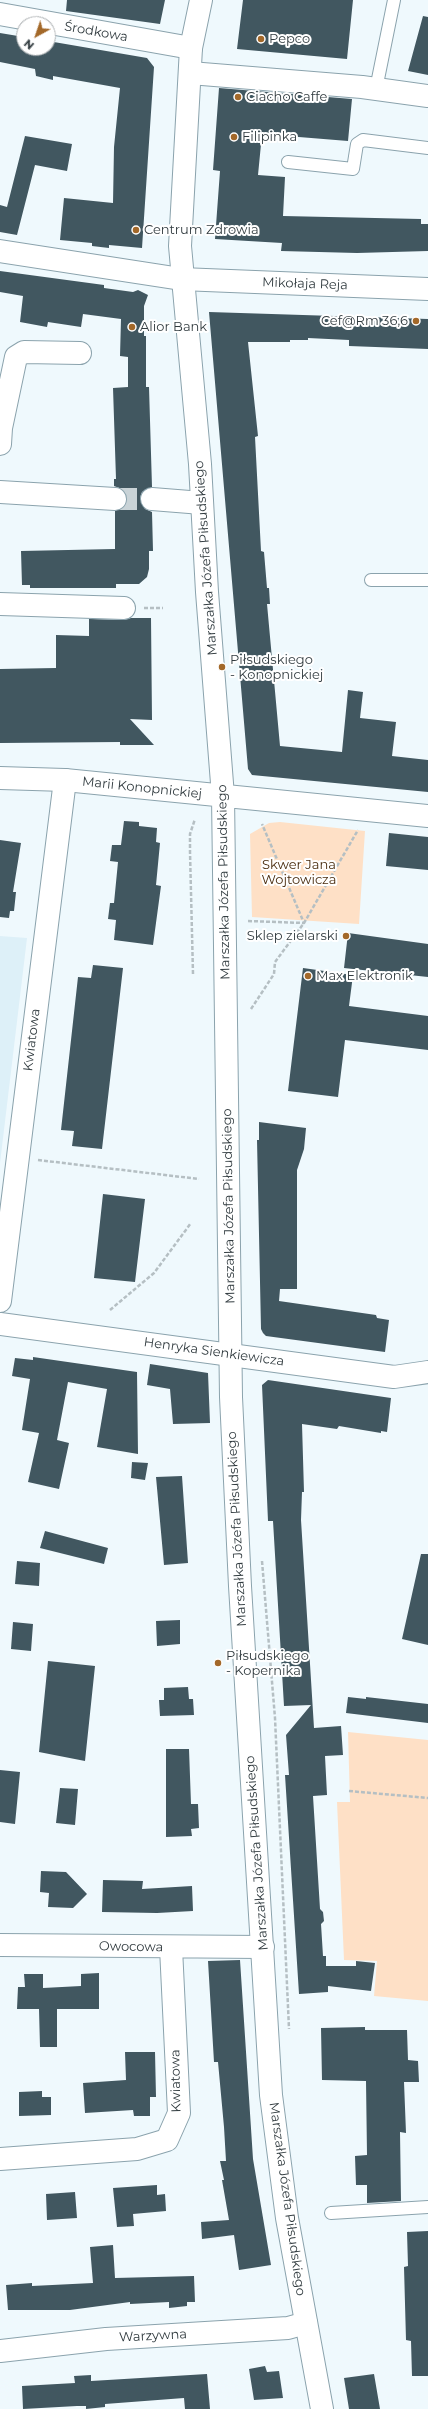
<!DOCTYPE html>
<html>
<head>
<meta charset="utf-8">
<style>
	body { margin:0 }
	#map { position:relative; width:428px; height:2409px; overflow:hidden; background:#eff9fd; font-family:Montserrat,sans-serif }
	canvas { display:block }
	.north { position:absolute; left:16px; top:16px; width:40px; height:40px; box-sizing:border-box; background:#fff; border:1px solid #adb1b3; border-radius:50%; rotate:220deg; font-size:11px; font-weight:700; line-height:16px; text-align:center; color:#323c40 }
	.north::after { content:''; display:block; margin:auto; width:14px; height:18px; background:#a36829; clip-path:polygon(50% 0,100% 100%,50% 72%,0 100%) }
</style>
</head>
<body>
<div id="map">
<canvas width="428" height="2409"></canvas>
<div class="north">N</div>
</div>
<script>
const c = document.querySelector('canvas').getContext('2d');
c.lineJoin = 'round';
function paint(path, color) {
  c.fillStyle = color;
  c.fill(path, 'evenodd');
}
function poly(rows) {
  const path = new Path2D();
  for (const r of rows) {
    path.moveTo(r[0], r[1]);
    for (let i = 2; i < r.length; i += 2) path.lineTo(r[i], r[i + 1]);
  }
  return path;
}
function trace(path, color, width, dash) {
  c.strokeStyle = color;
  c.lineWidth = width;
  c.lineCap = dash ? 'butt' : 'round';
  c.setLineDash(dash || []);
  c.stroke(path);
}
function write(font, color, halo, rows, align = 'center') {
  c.font = font + ' Montserrat,sans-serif';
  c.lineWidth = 4;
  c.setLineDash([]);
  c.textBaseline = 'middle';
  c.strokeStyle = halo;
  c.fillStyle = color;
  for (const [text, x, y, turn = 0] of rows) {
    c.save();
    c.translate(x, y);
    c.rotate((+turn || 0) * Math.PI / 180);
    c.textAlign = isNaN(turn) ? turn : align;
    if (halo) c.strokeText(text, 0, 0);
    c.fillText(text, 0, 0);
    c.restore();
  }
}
paint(poly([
	[0,936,27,938,0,1163]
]), '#ddf0f8');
paint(poly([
	[280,822,365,831,359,924,252,917,250,834,269,823],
	[348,1732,428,1740,428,2001,374,1996,377,1961,344,1960,337,1802,350,1802]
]), '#fee0c6');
paint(poly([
	[67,0,165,0,160,24,66,11],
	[243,0,353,0,347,59,237,49],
	[423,16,428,17,428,75,408,71],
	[0,33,24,37,24,48,48,48,48,41,147,58,154,67,142,248,109,245,109,248,92,246,92,243,60,240,64,198,113,203,114,147,120,88,53,76,53,80,36,76,35,69,0,62],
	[219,88,352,99,348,141,262,134,258,175,285,177,283,216,421,219,421,224,428,224,428,251,357,253,281,251,282,243,215,239,220,171,213,170],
	[25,136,72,144,67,171,35,165,17,235,0,232,0,205,7,207],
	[0,271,104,285,104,288,133,292,138,290,148,295,144,306,144,336,146,336,146,387,149,387,152,487,142,492,140,498,145,509,152,512,153,551,149,551,149,569,147,577,139,584,116,584,116,588,30,588,30,585,22,585,21,551,115,549,115,511,125,506,127,499,122,489,114,486,114,479,116,479,113,388,128,387,128,357,120,356,121,319,83,314,81,327,48,322,47,327,20,322,23,296,0,292],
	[209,312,428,319,428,349,349,346,349,340,308,338,308,340,290,340,290,342,248,342,258,436,255,437,261,551,264,552,267,588,269,588,270,604,267,604,280,746,342,752,348,690,363,692,360,718,396,722,392,756,428,760,428,792,252,775,248,769],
	[131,618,151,618,152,720,130,719,154,745,120,745,120,742,0,743,0,669,56,668,56,635,89,636,89,619,124,620],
	[124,821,139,822,139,826,157,828,156,842,160,843,156,885,161,886,153,945,114,940,116,920,108,919,110,903,114,903,118,862,110,861,112,845,121,845],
	[389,833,428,837,428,870,386,866],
	[0,840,21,843,13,892,16,892,14,911,10,911,9,918,0,917],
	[348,933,428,944,428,977,344,968],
	[93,965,123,968,102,1149,72,1146,74,1131,61,1130,78,977,91,978],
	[303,968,353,975,349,1006,428,1016,428,1050,345,1040,338,1097,288,1091],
	[259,1122,306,1128,304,1149,297,1170,297,1289,280,1289,279,1301,376,1315,377,1318,389,1320,385,1352,266,1336,263,1333,261,1329,257,1140,259,1140],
	[103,1194,145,1199,135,1282,94,1278],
	[33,1357,137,1372,138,1454,97,1447,107,1389,68,1382,57,1440,69,1443,59,1489,28,1482,39,1433,22,1430,30,1379,12,1376,15,1358,33,1360],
	[150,1364,208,1373,210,1423,173,1424,170,1389,147,1385],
	[268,1380,391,1398,387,1432,381,1431,381,1433,339,1426,337,1429,302,1424,304,1492,302,1492,301,1520,314,1728,341,1726,343,1755,325,1756,327,1795,313,1796,320,1909,323,1912,324,1921,321,1924,323,1956,326,1956,326,1966,356,1966,356,1961,375,1963,371,1991,328,1986,328,1992,299,1994,285,1775,289,1775,286,1735,311,1705,284,1706,273,1521,268,1521,262,1385],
	[132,1462,148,1463,145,1480,131,1478],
	[182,1476,188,1563,164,1565,156,1477],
	[45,1531,108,1548,104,1564,40,1548],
	[421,1554,428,1554,428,1645,402,1639],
	[17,1561,40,1563,39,1586,15,1584],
	[180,1620,180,1644,157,1646,156,1621],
	[13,1622,33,1624,31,1651,11,1649],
	[48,1661,95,1666,85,1761,39,1752],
	[188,1687,189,1699,193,1699,194,1715,160,1716,159,1700,164,1700,164,1688],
	[348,1697,366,1699,366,1697,428,1704,428,1723,346,1713],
	[166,1749,189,1749,191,1804,198,1804,199,1828,191,1829,192,1836,166,1837],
	[0,1770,20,1772,15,1824,0,1822],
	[60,1788,78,1789,75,1825,56,1823],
	[41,1871,66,1872,87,1894,73,1908,48,1907,49,1893,40,1892],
	[103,1880,143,1881,142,1889,192,1886,193,1911,157,1913,102,1912],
	[240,1960,253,2159,271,2265,239,2270,234,2235,202,2239,201,2222,229,2220,222,2180,224,2180,220,2161,226,2161,224,2127,218,2062,214,2062,208,1961],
	[99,1973,99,2009,57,2009,57,2047,40,2047,39,2009,17,2009,18,1987,25,1987,24,1974,43,1974,43,1988,81,1986,81,1974],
	[365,2027,365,2030,407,2030,408,2060,418,2061,419,2082,404,2082,406,2133,400,2132,401,2201,367,2203,367,2185,356,2185,355,2156,367,2155,366,2081,322,2080,321,2028],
	[125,2052,155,2052,156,2097,150,2097,150,2116,134,2116,133,2110,85,2113,83,2083,126,2080],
	[42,2091,42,2097,51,2097,51,2115,19,2116,19,2092],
	[157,2185,157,2195,165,2194,166,2211,133,2214,134,2226,117,2227,113,2188],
	[75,2192,77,2218,47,2220,46,2194],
	[428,2231,428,2376,412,2376,411,2341,406,2340,404,2267,408,2266,407,2232],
	[113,2245,115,2278,194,2276,195,2302,187,2302,187,2306,169,2308,169,2302,130,2304,130,2302,70,2310,8,2310,6,2285,32,2283,32,2286,93,2283,90,2247],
	[265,2366,267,2372,279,2371,283,2398,254,2400,249,2369],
	[207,2374,210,2409,185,2409,184,2398,105,2404,105,2407,86,2409,86,2406,77,2406,23,2409,22,2386,75,2383,74,2376,91,2375,91,2381],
	[374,2374,380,2409,349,2409,344,2378]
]), '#415760');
trace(poly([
	[115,499,152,499]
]), '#c9d3d7', 22, [22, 11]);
const service = poly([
	[376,89,394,0],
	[288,162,353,169,357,144,363,140,428,148],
	[371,580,428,580],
	[331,2213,428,2207]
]);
const minor = poly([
	[0,14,191,48],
	[190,73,362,87,428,96],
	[0,251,181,279,428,289],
	[0,444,1,428,16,357,24,352,80,353],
	[0,492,115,499],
	[152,499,202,503],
	[0,604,124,608],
	[0,1301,65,780],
	[0,1324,394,1377,428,1372],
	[0,1945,263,1947],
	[0,2159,137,2149,167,2140,179,2113,171,1948],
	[0,2351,106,2339,288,2328,306,2323]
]);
const tertiary = poly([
	[201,0,191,48,180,246,200,464,207,592,223,796,231,1397,240,1586,271,2095,287,2218,322,2409],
	[0,778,65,780,428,816]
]);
trace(service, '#8ba3ad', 14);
trace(minor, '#8ba3ad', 24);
trace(tertiary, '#8ba3ad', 24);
trace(poly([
	[144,608,163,608],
	[248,921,304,923,262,824],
	[193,974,190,852,190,834,195,819],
	[251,1009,274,974,275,962,304,923,358,830],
	[38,1160,199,1179],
	[110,1310,154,1273,191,1223],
	[262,1561,275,1718,289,2029],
	[349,1791,428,1798]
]), '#b5bfc3', 2.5, [4, 2]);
trace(service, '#fff', 12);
trace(minor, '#fff', 22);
trace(tertiary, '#fff', 22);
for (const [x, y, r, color] of [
	[261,39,4,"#a36829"],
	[238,97,4,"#a36829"],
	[234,137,4,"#a36829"],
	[136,230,4,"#a36829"],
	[416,321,4,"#a36829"],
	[132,327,4,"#a36829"],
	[222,667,4,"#a36829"],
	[346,936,4,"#a36829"],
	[308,976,4,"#a36829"],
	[218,1663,4,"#a36829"]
]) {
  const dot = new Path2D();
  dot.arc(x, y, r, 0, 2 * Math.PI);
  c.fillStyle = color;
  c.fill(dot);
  trace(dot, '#fff', 1.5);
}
write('13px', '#323c40', '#fff', [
	["Środkowa",96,32,10],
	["Mikołaja Reja",305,284,2],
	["Marszałka Józefa Piłsudskiego",206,558,-94],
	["Marii Konopnickiej",142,788,6],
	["Marszałka Józefa Piłsudskiego",224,882,-91],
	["Kwiatowa",32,1040,-83],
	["Marszałka Józefa Piłsudskiego",229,1206,-91],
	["Henryka Sienkiewicza",214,1352,8],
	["Marszałka Józefa Piłsudskiego",237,1529,-93],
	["Marszałka Józefa Piłsudskiego",257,1853,-94],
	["Owocowa",131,1947,1],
	["Kwiatowa",176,2081,-91],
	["Marszałka Józefa Piłsudskiego",287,2199,82],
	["Warzywna",153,2336,-3]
]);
write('13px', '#323c40', '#fff', [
	["Pepco",269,39],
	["Ciacho Caffe",246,97],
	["Filipinka",242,137],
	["Centrum Zdrowia",144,230],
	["Cef@Rm 36,6",408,321,"right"],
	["Alior Bank",140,327],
	["Piłsudskiego",230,660],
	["- Konopnickiej",230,675],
	["Sklep zielarski",338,936,"right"],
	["Max Elektronik",316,976],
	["Piłsudskiego",226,1656],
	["- Kopernika",226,1671]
], 'left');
write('13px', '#482b0d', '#fff', [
	["Skwer Jana",299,865],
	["Wojtowicza",299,880]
]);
</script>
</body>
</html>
